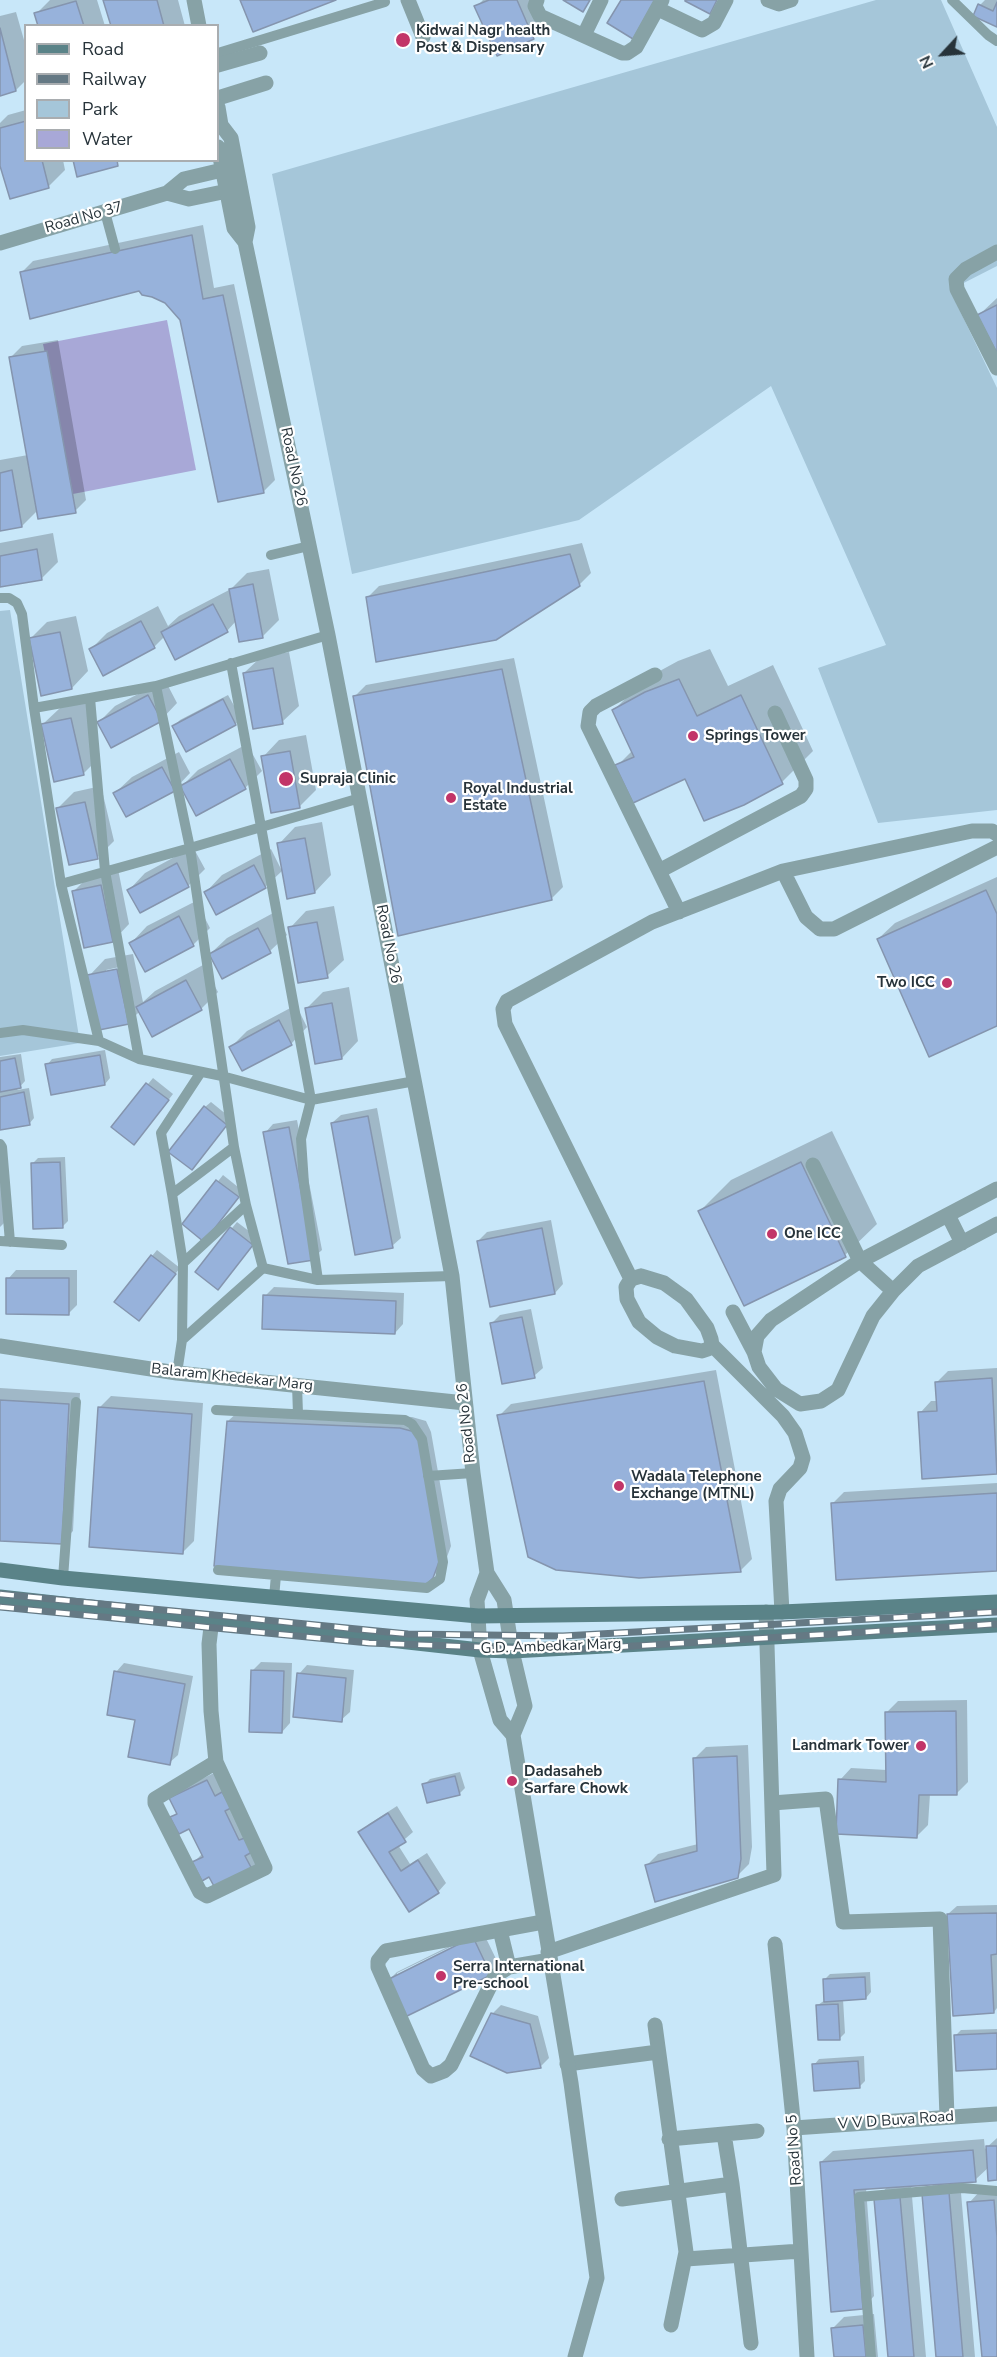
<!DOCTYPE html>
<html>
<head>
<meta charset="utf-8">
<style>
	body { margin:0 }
	#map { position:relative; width:997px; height:2357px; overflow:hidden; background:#c8e7f9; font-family:"Nunito Sans",sans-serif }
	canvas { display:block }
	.legend { position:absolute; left:24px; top:24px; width:195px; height:138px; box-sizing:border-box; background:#fff; border:2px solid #a9adb0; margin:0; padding:8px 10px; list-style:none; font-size:18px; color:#27333a }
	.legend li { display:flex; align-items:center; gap:12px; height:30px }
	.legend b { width:30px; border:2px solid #a9adb0 }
	.north { position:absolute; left:913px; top:24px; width:60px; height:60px; -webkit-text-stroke:4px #fff; paint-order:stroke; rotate:244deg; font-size:16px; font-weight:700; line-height:24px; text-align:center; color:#27333a }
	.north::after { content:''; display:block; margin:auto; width:21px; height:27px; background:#27333a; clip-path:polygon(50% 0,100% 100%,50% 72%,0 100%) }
</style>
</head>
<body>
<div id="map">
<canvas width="997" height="2357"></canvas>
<ul class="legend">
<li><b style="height:8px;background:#5a8388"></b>Road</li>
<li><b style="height:8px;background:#657984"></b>Railway</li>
<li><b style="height:16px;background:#a5c6d9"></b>Park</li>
<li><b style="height:16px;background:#a8a8d7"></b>Water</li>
</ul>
<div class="north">N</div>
</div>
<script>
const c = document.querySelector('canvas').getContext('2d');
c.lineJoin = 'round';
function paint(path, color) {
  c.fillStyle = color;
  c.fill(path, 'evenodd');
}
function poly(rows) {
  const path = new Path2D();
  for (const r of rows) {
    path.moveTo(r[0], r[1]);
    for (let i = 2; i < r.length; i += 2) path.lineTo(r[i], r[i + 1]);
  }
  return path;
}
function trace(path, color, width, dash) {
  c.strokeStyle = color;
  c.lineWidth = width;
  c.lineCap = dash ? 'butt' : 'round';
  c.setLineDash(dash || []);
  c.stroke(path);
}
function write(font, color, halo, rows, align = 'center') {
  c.font = font + ' "Nunito Sans",sans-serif';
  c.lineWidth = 4.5;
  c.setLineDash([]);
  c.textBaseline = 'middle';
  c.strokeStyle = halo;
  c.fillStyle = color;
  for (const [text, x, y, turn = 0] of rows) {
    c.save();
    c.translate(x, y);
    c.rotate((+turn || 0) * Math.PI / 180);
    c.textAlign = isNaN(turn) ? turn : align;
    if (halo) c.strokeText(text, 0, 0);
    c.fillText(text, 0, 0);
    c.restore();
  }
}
paint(poly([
	[876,0,941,0,997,127,997,266,950,290,997,388,997,810,878,823,818,668,886,645,771,386,579,520,352,574,272,174],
	[10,610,80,1043,0,1056,0,611]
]), '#a5c6d9');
paint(poly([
	[167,320,196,470,73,494,43,344]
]), '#a8a8d7');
paint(poly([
	[50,0,97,0,105,26,40,26,36,14],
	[105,0,178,0,185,26,112,26],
	[483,0,529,0,542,29,533,38,476,7],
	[985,0,997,0,997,25,980,5],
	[16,12,26,47,26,80,16,90,0,94,0,16],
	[26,110,26,160,63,160,65,170,49,186,0,160,0,123,8,115],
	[203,225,214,288,234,284,275,480,264,491,182,320,166,302,142,294,139,289,21,273,33,261],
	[997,298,997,352,979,315],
	[58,340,86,500,75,511,38,510,22,526,0,529,0,460,28,455,10,358,22,346],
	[53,533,58,562,42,578,0,586,0,543],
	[582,543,591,573,579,585,367,598,379,586],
	[269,569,279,620,262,637,236,621,227,631,165,636,154,647,91,649,107,633,158,606,168,626,179,616,231,589,247,573],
	[76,616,88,671,72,688,30,639,47,622],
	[710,649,728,686,773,665,813,751,782,782,685,777,617,766,633,750,614,710,645,679,678,661],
	[289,652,299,706,282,722,244,673,261,657],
	[514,658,563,887,551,899,354,697,366,685],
	[165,680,177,703,161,720,99,722,115,706],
	[228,695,241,718,236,724,187,750,174,726,180,720],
	[88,702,100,757,83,774,43,724,60,708],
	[306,735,316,790,300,806,273,811,263,757,279,740],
	[247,744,262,771,245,788,182,786,198,770],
	[179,752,190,773,174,790,115,793,132,777],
	[101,786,114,841,97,858,58,808,74,792],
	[322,822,331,875,315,892,279,844,295,827],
	[193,847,205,869,188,886,129,890,145,873],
	[271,849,282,871,265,887,206,892,222,875],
	[118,869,129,924,113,941,73,892,90,875],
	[997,877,997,1025,878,939,895,923],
	[196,901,210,928,193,945,145,970,131,943,147,926],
	[334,906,344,960,327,976,290,928,306,911],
	[275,912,287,935,270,951,210,954,227,938],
	[133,954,143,1002,155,991,203,965,218,992,201,1009,140,1011,128,1023,89,976,105,959],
	[124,966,124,969,106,973,106,970],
	[349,987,358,1041,342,1058,306,1009,323,992],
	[296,1005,307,1027,291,1044,231,1047,247,1031],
	[105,1050,110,1078,105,1084,47,1065,52,1059],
	[21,1054,25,1081,17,1090,29,1088,34,1118,29,1124,0,1129,0,1057],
	[153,1078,173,1094,139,1138,113,1127],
	[211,1102,232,1119,197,1163,205,1107],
	[377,1108,401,1238,392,1246,332,1123,341,1115],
	[297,1120,322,1250,313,1258,265,1133,273,1124],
	[832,1131,877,1224,845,1255,744,1304,700,1211,731,1180],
	[65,1157,68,1221,62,1227,32,1164,38,1158],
	[0,1159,5,1222,0,1227],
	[223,1175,243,1191,209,1234,184,1224],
	[551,1220,563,1284,555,1293,478,1241,487,1232],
	[237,1222,258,1238,218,1288,197,1271],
	[157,1250,180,1268,144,1313,152,1256],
	[16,1270,77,1270,77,1305,69,1313,8,1279],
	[274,1287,404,1293,403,1324,395,1333,265,1296],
	[531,1309,543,1368,534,1376,491,1324,500,1315],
	[997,1368,997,1473,924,1477,920,1413,931,1401,938,1401,937,1382,948,1371],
	[716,1370,752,1559,741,1570,639,1577,499,1416,511,1404],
	[0,1388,80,1393,73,1531,61,1543,0,1539],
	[111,1396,203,1403,194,1541,183,1552,99,1408],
	[240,1410,412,1417,426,1421,431,1432,451,1546,444,1565,425,1584,228,1421],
	[997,1483,997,1569,833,1503,844,1492],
	[261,1662,292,1663,290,1723,282,1732,252,1671],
	[124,1663,193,1676,178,1755,169,1763,137,1719,116,1672],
	[307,1665,354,1670,350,1712,341,1720,299,1674],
	[967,1700,968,1782,957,1793,930,1794,928,1825,916,1837,840,1780,851,1768,887,1770,887,1712,898,1701],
	[748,1745,752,1847,749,1864,737,1876,646,1866,658,1854,698,1844,694,1759,706,1747],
	[216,1772,261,1861,252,1870,210,1875,194,1862,203,1853,190,1827,172,1818,177,1812,171,1799,179,1790],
	[460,1772,465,1788,459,1794,424,1785,430,1779],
	[397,1806,413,1832,398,1845,410,1864,427,1853,446,1883,438,1892,409,1910,360,1833,369,1824],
	[997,1905,997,2008,994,2012,948,1914,957,1906],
	[482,1930,499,1965,490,1974,389,1980,397,1972],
	[479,1933,480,1935,397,1977,397,1973],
	[870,1972,871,1992,866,1998,843,1999,845,2033,840,2038,818,2005,825,2000,824,1980,830,1974],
	[501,2005,538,2016,549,2058,540,2067,492,2014],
	[997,2029,997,2068,956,2035,961,2030],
	[864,2056,865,2081,860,2086,814,2065,819,2059],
	[997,2138,997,2179,989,2167,975,2180,960,2181,975,2357,938,2357,923,2195,935,2183,911,2185,926,2357,889,2357,875,2200,888,2186,866,2188,874,2296,863,2308,821,2162,833,2151,984,2139,985,2149],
	[997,2190,997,2357,983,2357,969,2203,980,2191],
	[874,2314,878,2357,835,2357,832,2329,844,2317]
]), '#0003');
const building = poly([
	[103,0,157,0,164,26,111,26,103,0],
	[240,0,336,0,253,32,240,0],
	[489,0,517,0,534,39,497,56,474,6,489,0],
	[563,0,590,0,583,12,563,0],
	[621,0,655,0,633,39,607,23,621,0],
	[685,0,717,0,710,14,685,1,685,0],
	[76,1,84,26,38,26,34,13,76,1],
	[997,2,997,27,973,16,978,4,993,11,997,2],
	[0,28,16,91,0,96,0,28],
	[26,121,26,160,42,160,49,188,10,199,0,166,0,128,26,121],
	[73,160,117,160,118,166,77,177,73,160],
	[192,235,203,299,223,295,264,493,218,502,180,320,165,303,152,297,142,295,139,291,30,319,20,272,192,235],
	[997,305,997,353,977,315,997,305],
	[47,351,76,513,38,519,9,357,47,351],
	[12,470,22,527,0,531,0,473,12,470],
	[37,549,42,580,0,587,0,556,37,549],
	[570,554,580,586,496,640,376,662,366,597,570,554],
	[253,584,263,638,239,642,229,589,253,584],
	[213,604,228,632,175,660,161,632,213,604],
	[141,621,155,648,103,676,89,649,141,621],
	[60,632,72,689,41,696,29,638,60,632],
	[273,668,283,724,253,729,243,673,273,668],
	[502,669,552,900,398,936,353,696,502,669],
	[679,679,697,716,741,695,783,784,744,805,704,821,685,779,633,803,615,765,634,757,612,710,645,692,679,679],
	[148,695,162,721,111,748,97,722,148,695],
	[223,699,236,725,186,752,172,726,223,699],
	[71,718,84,775,54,782,41,724,71,718],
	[290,751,300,808,271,813,261,756,290,751],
	[230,759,246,789,196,816,180,786,230,759],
	[162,767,175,791,126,817,113,793,162,767],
	[85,802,98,859,69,865,56,808,85,802],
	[305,838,315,893,287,899,277,843,305,838],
	[177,863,189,887,140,913,127,890,177,863],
	[254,865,266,888,216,915,204,892,254,865],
	[101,885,113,942,84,948,72,891,101,885],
	[986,890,997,914,997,1026,929,1057,877,939,986,890],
	[179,916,194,946,145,972,129,943,179,916],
	[317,922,328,978,298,983,288,927,317,922],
	[258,928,271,953,222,979,209,954,258,928],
	[117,969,129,1024,99,1030,87,975,117,969],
	[186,980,202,1010,152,1037,136,1007,186,980],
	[332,1003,342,1059,315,1064,305,1008,332,1003],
	[279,1020,292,1045,242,1071,229,1047,279,1020],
	[100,1055,105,1085,51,1095,45,1064,100,1055],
	[15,1058,21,1088,0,1092,0,1061,15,1058],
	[146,1083,169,1100,134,1145,111,1127,146,1083],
	[24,1092,30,1125,0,1130,0,1097,24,1092],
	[204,1106,227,1125,192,1170,168,1152,204,1106],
	[368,1116,393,1248,355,1255,331,1123,368,1116],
	[289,1127,314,1260,288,1264,263,1132,289,1127],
	[60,1162,63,1228,33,1229,31,1163,60,1162],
	[801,1162,846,1257,744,1306,698,1211,801,1162],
	[216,1180,239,1197,204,1242,182,1224,216,1180],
	[230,1227,253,1245,218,1290,195,1272,230,1227],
	[542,1228,555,1294,490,1307,477,1241,542,1228],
	[151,1255,176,1274,139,1321,114,1302,151,1255],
	[6,1278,69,1278,69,1315,6,1314,6,1278],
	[263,1295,396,1301,395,1334,262,1329,263,1295],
	[522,1317,535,1378,502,1384,490,1323,522,1317],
	[992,1378,997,1474,922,1479,918,1412,937,1411,935,1382,992,1378],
	[704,1381,741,1572,639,1578,556,1570,528,1557,497,1415,704,1381],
	[0,1400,69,1404,62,1544,0,1541,0,1400],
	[98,1407,192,1414,183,1554,89,1547,98,1407],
	[227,1421,400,1428,415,1432,420,1444,440,1559,433,1578,425,1586,410,1585,214,1566,227,1421],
	[997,1493,997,1571,836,1580,831,1503,997,1493],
	[251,1670,284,1671,282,1733,249,1732,251,1670],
	[114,1671,185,1684,170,1765,128,1757,135,1720,107,1715,114,1671],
	[297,1673,346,1678,342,1722,293,1717,297,1673],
	[956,1711,957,1795,919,1795,917,1838,836,1834,838,1779,886,1782,885,1712,956,1711],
	[737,1756,741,1859,738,1878,655,1902,645,1865,697,1851,693,1758,737,1756],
	[455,1776,460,1795,427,1803,422,1784,455,1776],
	[207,1780,215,1796,222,1792,231,1808,225,1811,239,1840,245,1838,252,1852,245,1856,253,1871,216,1890,209,1877,202,1881,192,1862,203,1857,189,1829,179,1834,170,1817,177,1814,169,1798,207,1780],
	[388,1813,406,1842,389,1852,401,1871,418,1860,439,1893,409,1912,358,1832,388,1813],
	[997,1913,997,1954,991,1955,994,2013,953,2016,947,1914,997,1913],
	[473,1937,491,1975,405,2017,387,1980,473,1937],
	[865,1977,866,1999,824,2002,823,1979,865,1977],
	[838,2004,840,2040,818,2040,816,2005,838,2004],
	[491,2013,530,2024,541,2068,507,2073,470,2056,491,2013],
	[997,2033,997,2069,956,2071,954,2035,997,2033],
	[858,2061,860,2088,814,2091,812,2064,858,2061],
	[986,2146,997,2146,997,2180,988,2181,986,2146],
	[973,2150,976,2182,854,2190,863,2309,831,2312,820,2162,973,2150],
	[949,2192,963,2357,936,2357,922,2194,949,2192],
	[900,2197,914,2357,888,2357,874,2199,900,2197],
	[994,2200,997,2237,997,2357,982,2357,967,2202,994,2200],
	[863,2325,866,2357,834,2357,831,2328,863,2325]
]);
paint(building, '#97b2db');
trace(building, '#8595ae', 1.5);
trace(poly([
	[952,0,988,35,997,41],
	[218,53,385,2],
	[105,212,115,249],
	[271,555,309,546],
	[0,598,9,598,17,603,22,614,34,708],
	[231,663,311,1100,301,1139,304,1184,318,1280],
	[156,686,190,848,234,1147],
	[90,698,34,708,61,884,190,848,360,798],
	[61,884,99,1041],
	[0,1033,23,1030,99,1041,139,1059,222,1076,311,1100,415,1081],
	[139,1059,105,871,90,698,156,686,328,635],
	[0,1144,2,1147,10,1242],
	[172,1194,183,1263],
	[0,1241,62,1245],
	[263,1268,318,1280,452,1276],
	[182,1340,263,1268,246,1205],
	[177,1373,182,1340,183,1263,246,1205,234,1147,172,1194,161,1133,201,1072],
	[297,1385,298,1414],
	[216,1410,405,1420,412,1424,422,1439,443,1562,440,1579,427,1588,218,1570],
	[428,1476,473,1473],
	[63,1578,76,1402],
	[274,1598,276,1575],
	[871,2357,859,2197,962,2188,997,2191]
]), '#87a2a6', 10);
trace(poly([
	[408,0,423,37],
	[537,0,535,6,540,16,622,53,627,53,636,47,662,0],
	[768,0,779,4,791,0],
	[658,9,702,30,714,23,726,0],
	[584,35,601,0],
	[218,65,260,53],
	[218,98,266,83],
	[167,193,189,199,237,189],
	[0,243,167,193,184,179,235,167],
	[997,252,966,269,956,279,957,289,997,368],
	[655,675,596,706,590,712,588,726,679,912],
	[659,871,801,796,806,789,806,780,775,713],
	[783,871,806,917,820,929,834,929,997,847],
	[813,1165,860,1261,893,1291],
	[997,1189,860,1261,771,1320,757,1336,754,1352,759,1367,776,1389,800,1404,821,1401,838,1390,873,1316,893,1291,918,1266,997,1224],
	[948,1215,962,1243],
	[641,1276,664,1283,686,1299,707,1328,711,1339,712,1345,708,1349,702,1351,675,1346,657,1337,639,1322,627,1299,626,1287,631,1279,641,1276],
	[631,1279,505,1024,503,1009,507,1001,652,922,783,871,972,831,992,831,997,834],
	[733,1312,754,1352],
	[712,1345,783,1416,795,1433,803,1458,800,1468,780,1489,776,1501,782,1612],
	[0,1346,177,1373,465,1403],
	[212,1619,209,1644,211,1711,216,1762,265,1868,207,1896,200,1892,155,1803,155,1799,216,1762],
	[772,1803,826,1799,843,1922,940,1919,947,2117],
	[543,1922,386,1951,378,1961,378,1967,423,2069,431,2076,444,2071,451,2065,495,1976,509,1967,550,1960],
	[500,1930,509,1967],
	[775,1944,794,2128,807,2357],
	[548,1952,774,1875,766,1612],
	[655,2025,686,2252,671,2325],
	[567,2064,658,2052],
	[794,2128,997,2114],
	[724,2134,757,2131],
	[732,2184,751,2343],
	[622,2199,732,2184,724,2134,669,2139],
	[686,2259,801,2251]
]), '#87a2a6', 15);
trace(poly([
	[194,0,199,26],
	[218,107,221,125,231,138,248,227,245,242,328,635,452,1276,473,1473,487,1573,477,1600,480,1650,500,1720,513,1735,571,2083,597,2278,575,2357],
	[218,147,234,228,245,242],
	[487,1573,504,1600,512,1651,525,1706,513,1735]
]), '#87a2a6', 15);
trace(poly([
	[0,1570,63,1578,478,1616,782,1612,997,1602],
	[0,1597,480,1650,512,1651,997,1625]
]), '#5a8388', 15);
const rail = poly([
	[0,1594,408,1634,563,1636,997,1612],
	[0,1607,369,1643,568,1650,997,1624]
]);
trace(rail, '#657984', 7);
trace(rail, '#fff', 4.5, [14]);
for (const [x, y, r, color] of [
	[403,40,8,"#c23568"],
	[693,736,6,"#c23568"],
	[286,779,8,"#c23568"],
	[451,798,6,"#c23568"],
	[947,983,6,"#c23568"],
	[772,1234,6,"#c23568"],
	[619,1486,6,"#c23568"],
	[921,1746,6,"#c23568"],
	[512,1781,6,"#c23568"],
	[441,1976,6,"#c23568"]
]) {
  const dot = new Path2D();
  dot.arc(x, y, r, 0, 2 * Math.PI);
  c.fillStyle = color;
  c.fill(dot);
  trace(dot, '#fff', 2);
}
write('bold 15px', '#27333a', '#fff', [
	["Kidwai Nagr health",416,31],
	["Post & Dispensary",416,48],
	["Springs Tower",705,736],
	["Supraja Clinic",300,779],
	["Royal Industrial",463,789],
	["Estate",463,806],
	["Two ICC",935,983,"right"],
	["One ICC",784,1234],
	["Wadala Telephone",631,1477],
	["Exchange (MTNL)",631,1494],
	["Landmark Tower",909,1746,"right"],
	["Dadasaheb",524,1772],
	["Sarfare Chowk",524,1789],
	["Serra International",453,1967],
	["Pre-school",453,1984]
], 'left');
write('15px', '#27333a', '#fff', [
	["Road No 37",84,218,-16],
	["Road No 26",293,467,78],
	["Road No 26",388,944,79],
	["Balaram Khedekar Marg",232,1378,6],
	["Road No 26",467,1423,-96],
	["G.D. Ambedkar Marg",551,1647,-2],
	["V V D Buva Road",896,2121,-4],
	["Road No 5",795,2150,-94]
]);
</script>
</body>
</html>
